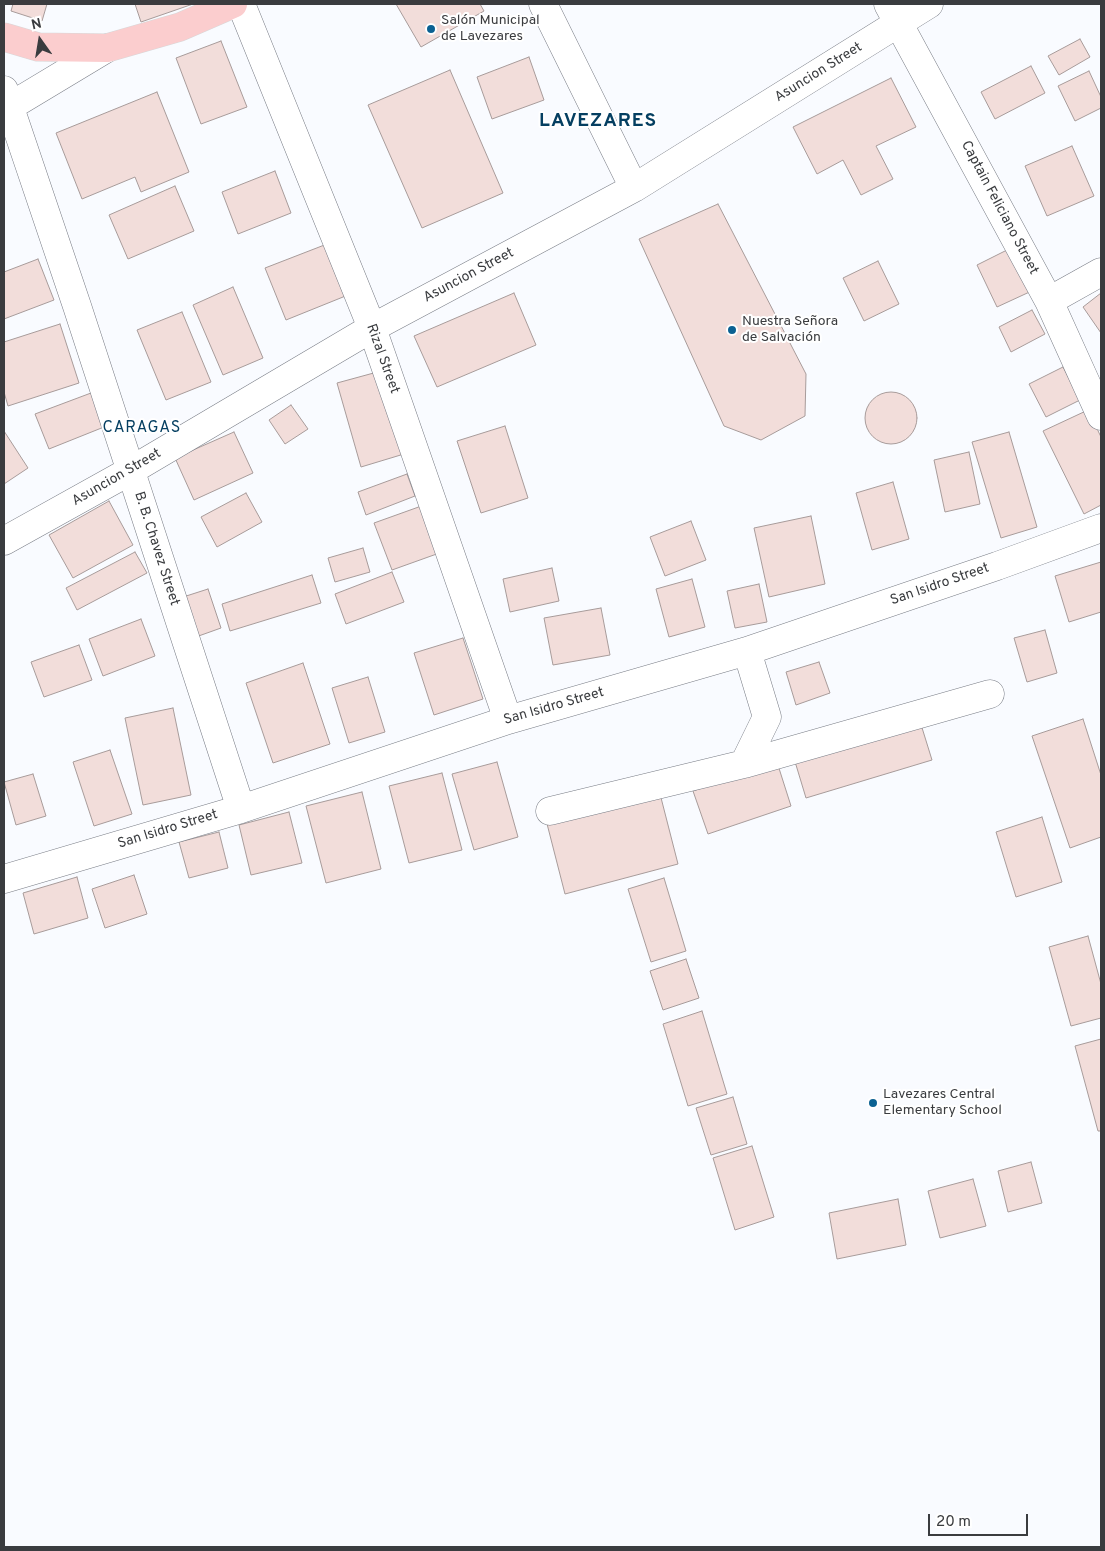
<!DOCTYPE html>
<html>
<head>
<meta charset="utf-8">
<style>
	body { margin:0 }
	#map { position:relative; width:1105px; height:1551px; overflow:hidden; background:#f9fbff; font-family:Overpass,sans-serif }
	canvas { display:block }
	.frame { position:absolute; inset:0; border:5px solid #3a3c3f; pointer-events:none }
	.north { position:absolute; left:15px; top:15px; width:50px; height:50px; -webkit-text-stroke:4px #fff; paint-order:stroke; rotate:347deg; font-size:14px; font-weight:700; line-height:20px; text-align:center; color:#3a3c3f }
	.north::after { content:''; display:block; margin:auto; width:18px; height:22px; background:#3a3c3f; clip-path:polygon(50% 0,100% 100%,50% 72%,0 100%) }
	.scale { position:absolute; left:928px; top:1514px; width:100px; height:22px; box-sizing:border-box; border:2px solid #3a3c3f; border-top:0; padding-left:6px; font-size:15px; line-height:18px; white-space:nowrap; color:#3a3c3f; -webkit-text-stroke:4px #fff; paint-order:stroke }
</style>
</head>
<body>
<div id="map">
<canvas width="1105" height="1551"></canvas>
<div class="frame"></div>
<div class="north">N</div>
<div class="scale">20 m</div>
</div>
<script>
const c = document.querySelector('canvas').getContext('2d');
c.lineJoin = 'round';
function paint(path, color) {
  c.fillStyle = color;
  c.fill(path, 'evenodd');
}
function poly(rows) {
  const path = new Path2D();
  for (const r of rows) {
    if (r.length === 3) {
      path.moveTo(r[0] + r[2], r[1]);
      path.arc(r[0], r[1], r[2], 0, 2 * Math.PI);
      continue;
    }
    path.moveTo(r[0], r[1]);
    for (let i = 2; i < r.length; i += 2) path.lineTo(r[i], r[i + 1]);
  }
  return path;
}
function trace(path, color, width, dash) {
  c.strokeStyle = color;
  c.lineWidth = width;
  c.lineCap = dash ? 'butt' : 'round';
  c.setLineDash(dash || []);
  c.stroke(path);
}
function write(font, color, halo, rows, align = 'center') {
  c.font = font + ' Overpass,sans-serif';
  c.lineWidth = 4;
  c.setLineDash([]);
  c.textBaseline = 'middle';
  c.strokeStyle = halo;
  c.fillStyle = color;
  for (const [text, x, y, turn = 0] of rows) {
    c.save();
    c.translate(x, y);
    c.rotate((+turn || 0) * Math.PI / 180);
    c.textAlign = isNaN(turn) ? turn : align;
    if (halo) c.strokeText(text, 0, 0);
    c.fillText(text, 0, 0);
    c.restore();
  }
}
const building = poly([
	[13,4,47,4,42,21,11,11,13,4],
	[135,4,193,4,141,22,135,4],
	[396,4,480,4,484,11,421,47,396,4],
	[1080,39,1090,57,1059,75,1048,56,1080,39],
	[221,41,247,107,201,124,176,58,221,41],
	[529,57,544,100,492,119,477,77,529,57],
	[1031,66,1045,93,995,119,981,92,1031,66],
	[450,70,503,193,422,228,368,105,450,70],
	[1089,71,1101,97,1101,108,1075,121,1058,86,1089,71],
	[891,78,916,127,876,146,893,179,861,195,843,160,817,174,793,127,891,78],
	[157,92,189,172,141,192,135,177,82,199,56,133,157,92],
	[1072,146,1094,196,1047,216,1025,166,1072,146],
	[275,171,291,213,238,234,222,192,275,171],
	[175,186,194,231,128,259,109,215,175,186],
	[718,204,806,374,805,416,761,440,724,426,639,239,718,204],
	[327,244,348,295,286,320,265,268,327,244],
	[1015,246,1036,289,997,307,977,265,1015,246],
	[38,259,54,300,4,319,4,272,38,259],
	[878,261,899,304,864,321,843,278,878,261],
	[233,287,263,358,223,375,193,305,233,287],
	[514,293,536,345,437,387,414,336,514,293],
	[1101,293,1101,333,1083,307,1101,293],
	[1032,310,1045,334,1011,352,999,327,1032,310],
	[182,312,211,382,166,400,137,330,182,312],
	[60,324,79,383,8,406,4,392,4,342,60,324],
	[1063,367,1080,400,1046,417,1029,384,1063,367],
	[381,371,404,454,361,467,337,383,381,371],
	[891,418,26],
	[91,393,104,427,49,449,35,414,91,393],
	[291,405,308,429,285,444,269,420,291,405],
	[1088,410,1101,437,1101,505,1084,514,1043,431,1088,410],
	[505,426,528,498,481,513,457,441,505,426],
	[4,431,28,468,4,484,4,431],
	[234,432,253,473,194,500,175,458,234,432],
	[1009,432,1037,527,1001,538,972,442,1009,432],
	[969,452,980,504,945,512,934,460,969,452],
	[407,474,415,496,366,515,358,492,407,474],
	[893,482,909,539,872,550,856,493,893,482],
	[246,493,262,522,217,547,201,517,246,493],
	[109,501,133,545,73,578,49,535,109,501],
	[427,504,445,551,392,570,374,523,427,504],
	[811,516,825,584,769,597,754,528,811,516],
	[691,521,706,560,665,576,650,537,691,521],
	[363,548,370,572,335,582,328,558,363,548],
	[135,552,147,573,77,610,66,588,135,552],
	[1101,562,1101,612,1069,622,1055,576,1101,562],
	[552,568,559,601,510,612,503,579,552,568],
	[392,572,404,602,346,624,335,594,392,572],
	[312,575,321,603,230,631,222,604,312,575],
	[692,579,705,627,669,637,656,589,692,579],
	[759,584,767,622,735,628,727,591,759,584],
	[208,589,221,628,193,638,180,598,208,589],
	[601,608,610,655,553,665,544,618,601,608],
	[141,619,155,656,103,676,89,639,141,619],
	[1045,630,1057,673,1027,682,1014,638,1045,630],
	[463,638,483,699,434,715,414,653,463,638],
	[79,645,92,680,44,697,31,662,79,645],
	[819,662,830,693,796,705,786,672,819,662],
	[303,663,330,744,273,763,246,683,303,663],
	[368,677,385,732,349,743,332,688,368,677],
	[173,708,191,795,143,805,125,718,173,708],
	[919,718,932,760,806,798,793,755,919,718],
	[1083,719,1101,775,1101,837,1070,848,1032,736,1083,719],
	[110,750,132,814,94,826,73,762,110,750],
	[497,762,518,837,474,850,452,774,497,762],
	[777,762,791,806,708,834,693,791,777,762],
	[442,773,462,850,409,863,389,786,442,773],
	[33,774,46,816,16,825,4,782,33,774],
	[658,786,678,864,565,894,545,816,658,786],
	[362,792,381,869,326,883,306,806,362,792],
	[289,812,302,863,251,875,239,825,289,812],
	[1042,817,1062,882,1016,897,996,832,1042,817],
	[219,832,228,868,189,878,179,842,219,832],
	[134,875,147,914,105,928,92,889,134,875],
	[77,877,88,918,34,934,23,893,77,877],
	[664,878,686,951,651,962,628,889,664,878],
	[1088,936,1101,984,1101,1018,1071,1026,1049,947,1088,936],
	[686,959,699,998,663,1010,650,971,686,959],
	[702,1011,727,1094,688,1106,663,1024,702,1011],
	[1101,1039,1101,1131,1098,1131,1075,1046,1101,1039],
	[733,1097,747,1144,711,1155,696,1108,733,1097],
	[752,1146,774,1217,735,1230,713,1158,752,1146],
	[1031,1162,1042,1203,1008,1212,998,1171,1031,1162],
	[973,1179,986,1226,940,1238,928,1191,973,1179],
	[898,1199,906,1245,837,1259,829,1213,898,1199]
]);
paint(building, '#f2ddda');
trace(building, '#a79b9a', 1);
const minor = poly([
	[241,4,372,328,508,720],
	[543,4,634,188],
	[888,4,1049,301,1101,416],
	[4,90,77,306,241,809],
	[4,110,107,48],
	[1049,301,1101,272],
	[4,541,130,471,372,328,634,188,929,4],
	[744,764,767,717,747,651],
	[550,811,744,764,990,694],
	[4,879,241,809,508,720,747,651,997,566,1101,528]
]);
const major = poly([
	[4,37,38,47,107,48,180,27,233,4]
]);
trace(minor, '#797d86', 29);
trace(major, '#d8d8d9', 29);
trace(minor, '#fff', 28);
trace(major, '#fbcdce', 28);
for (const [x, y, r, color] of [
	[431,29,5,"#0b6192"],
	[732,330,5,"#0b6192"],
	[873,1103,5,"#0b6192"]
]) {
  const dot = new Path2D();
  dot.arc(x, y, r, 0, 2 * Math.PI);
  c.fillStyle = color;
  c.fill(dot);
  trace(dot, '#fff', 2);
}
write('14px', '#3a3c3f', '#fff', [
	["Salón Municipal",441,21],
	["de Lavezares",441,37],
	["Nuestra Señora",742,322],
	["de Salvación",742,338],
	["Lavezares Central",883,1095],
	["Elementary School",883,1111]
], 'left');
write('14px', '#3a3c3f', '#fff', [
	["Asuncion Street",819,73,-32],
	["Captain Feliciano Street",999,208,62],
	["Asuncion Street",469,276,-28],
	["Rizal Street",382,359,70],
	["Asuncion Street",117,478,-30],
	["B. B. Chavez Street",156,549,72],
	["San Isidro Street",940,585,-19],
	["San Isidro Street",554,707,-16],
	["San Isidro Street",168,830,-17]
]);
c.letterSpacing = '1px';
write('16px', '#053f61', '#fff', [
	["CARAGAS",142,429]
]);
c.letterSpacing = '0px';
c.letterSpacing = '1px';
write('bold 19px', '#053f61', '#fff', [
	["LAVEZARES",598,122]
]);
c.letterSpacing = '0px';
</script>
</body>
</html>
